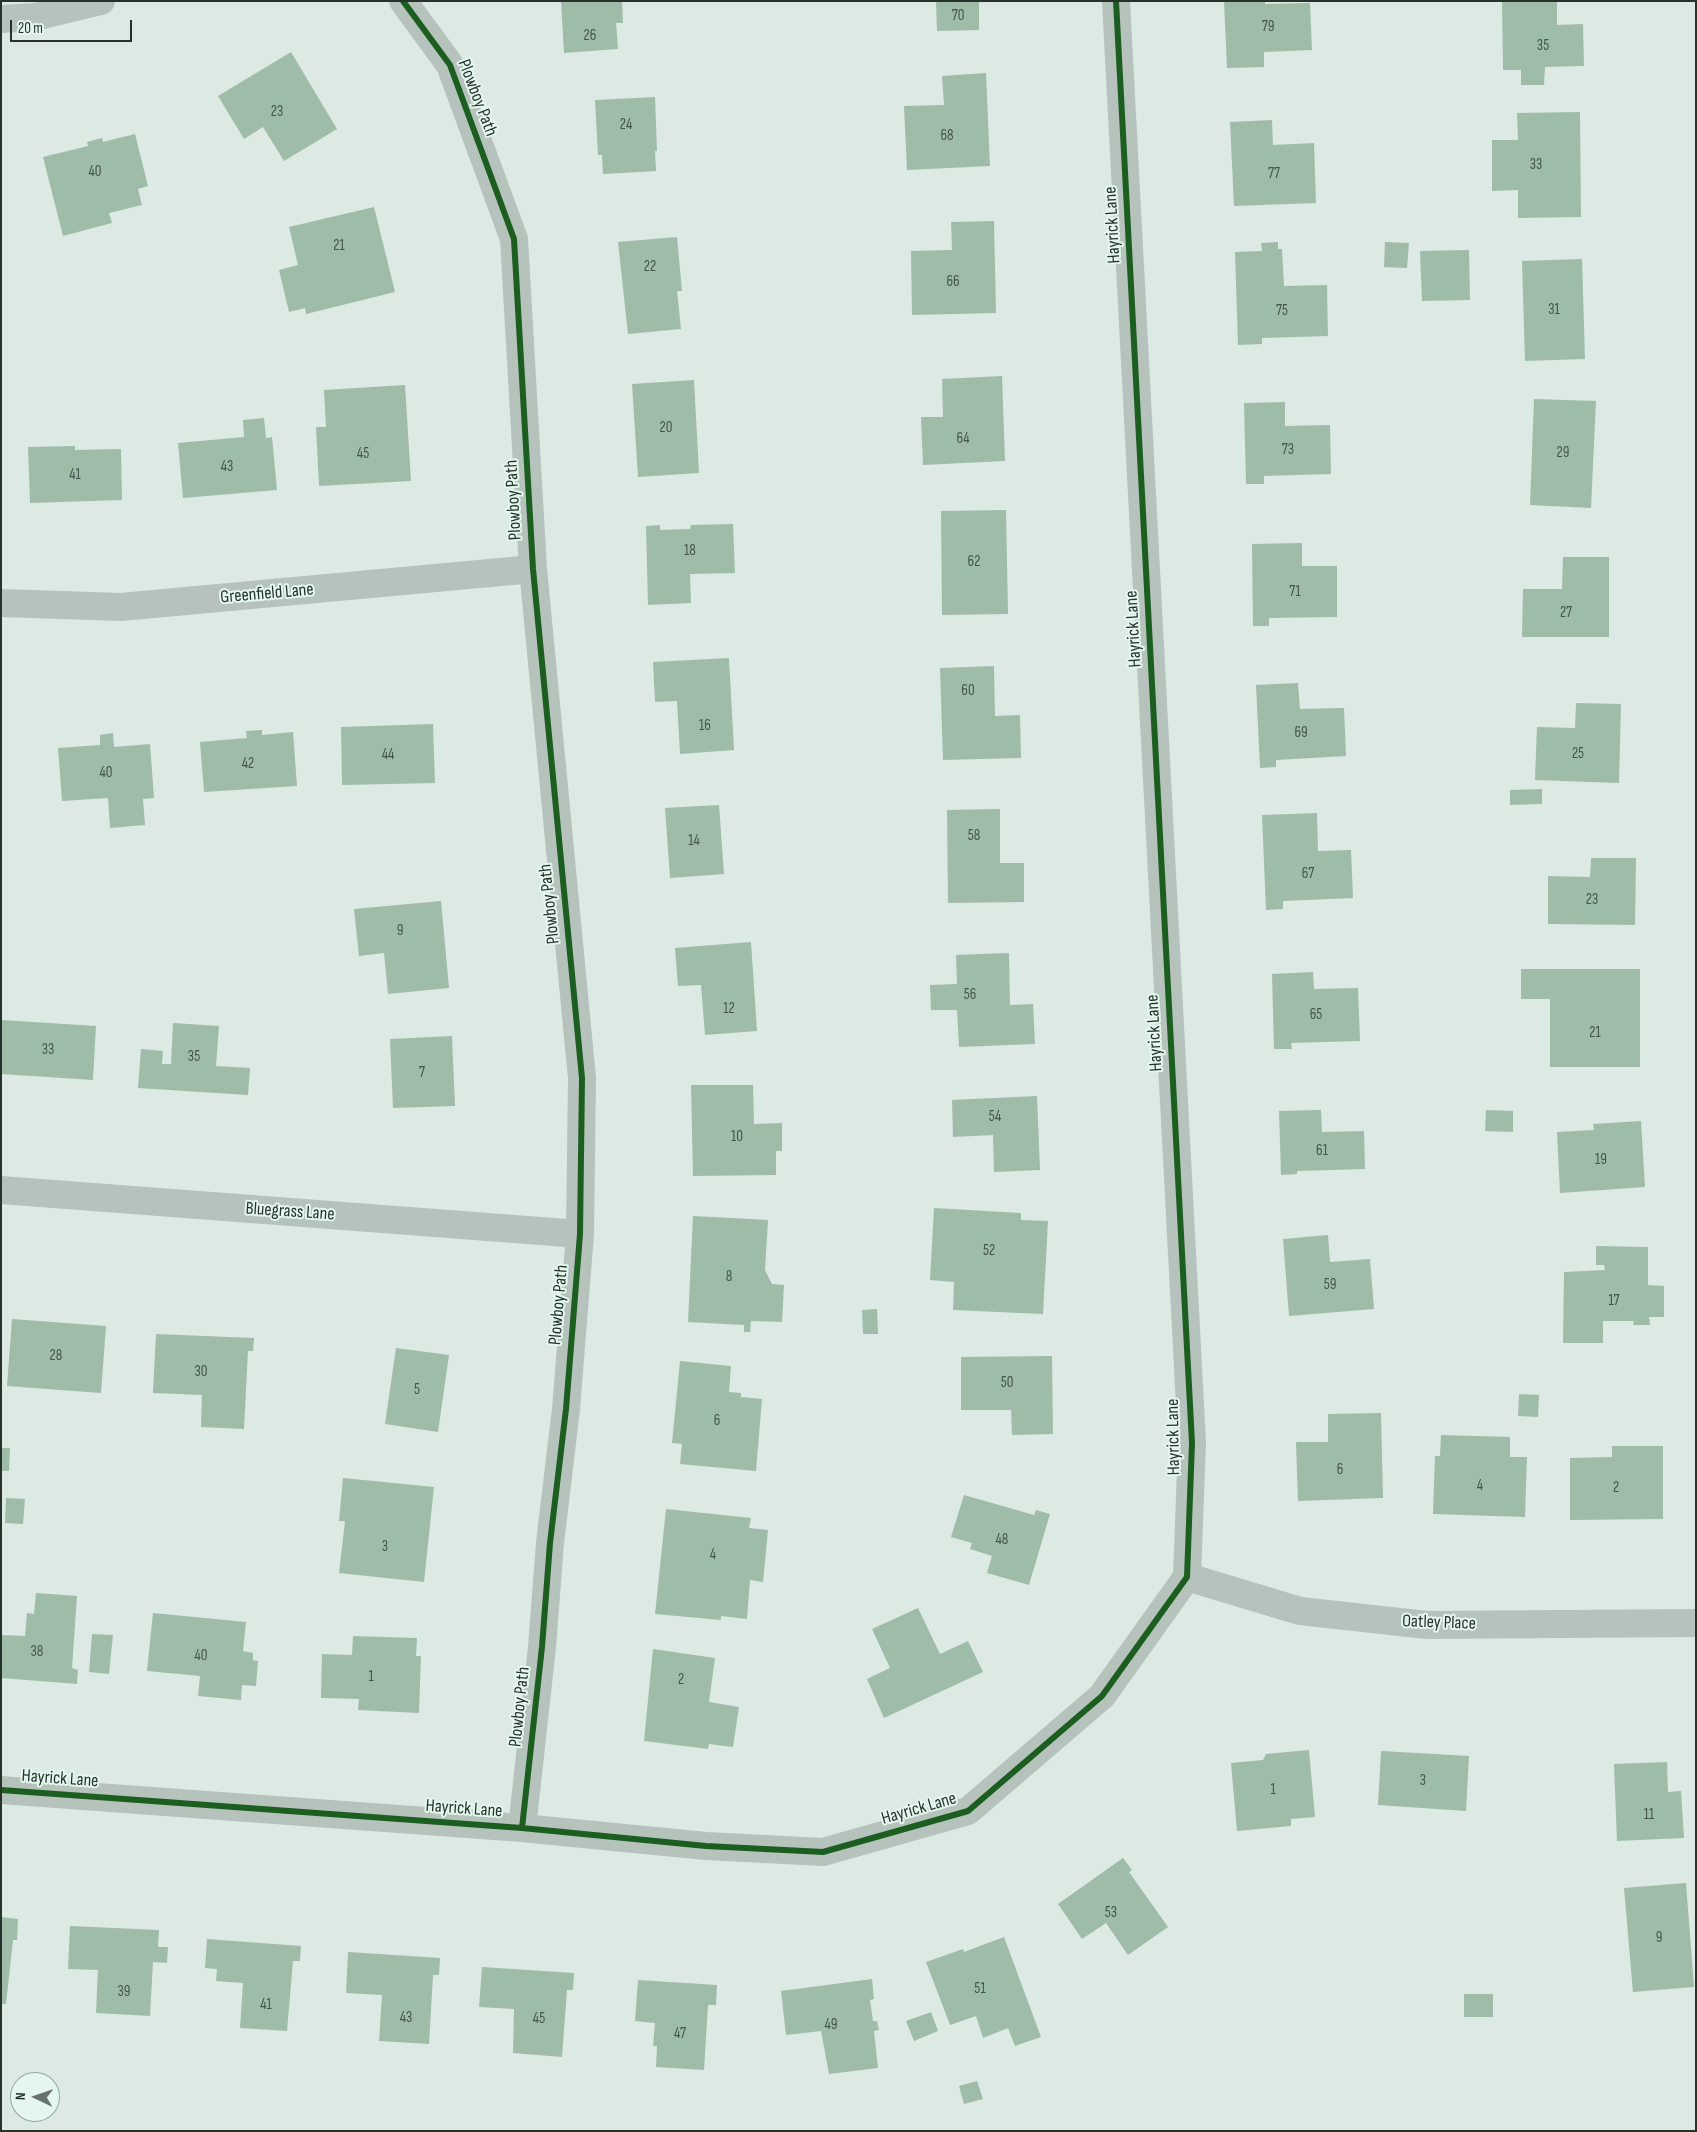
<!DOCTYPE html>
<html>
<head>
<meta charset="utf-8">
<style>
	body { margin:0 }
	#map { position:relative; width:1697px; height:2132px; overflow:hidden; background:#dde9e3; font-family:"Sofia Sans Condensed",sans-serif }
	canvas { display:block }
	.frame { position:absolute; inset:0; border:2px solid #26322a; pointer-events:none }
	.north { position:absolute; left:10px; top:2072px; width:50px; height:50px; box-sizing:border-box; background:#e3f7ee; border:1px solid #97a8a0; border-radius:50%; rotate:273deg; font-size:14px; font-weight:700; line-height:20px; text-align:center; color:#26322a }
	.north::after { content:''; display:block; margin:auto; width:18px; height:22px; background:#66726b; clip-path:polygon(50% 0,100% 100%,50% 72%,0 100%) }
	.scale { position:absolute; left:10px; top:20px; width:122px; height:22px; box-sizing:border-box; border:2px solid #26322a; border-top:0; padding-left:6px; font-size:15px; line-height:18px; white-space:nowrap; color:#26322a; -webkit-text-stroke:4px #e3f7ee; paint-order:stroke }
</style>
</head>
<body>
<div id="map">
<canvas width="1697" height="2132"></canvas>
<div class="frame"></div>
<div class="north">N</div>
<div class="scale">20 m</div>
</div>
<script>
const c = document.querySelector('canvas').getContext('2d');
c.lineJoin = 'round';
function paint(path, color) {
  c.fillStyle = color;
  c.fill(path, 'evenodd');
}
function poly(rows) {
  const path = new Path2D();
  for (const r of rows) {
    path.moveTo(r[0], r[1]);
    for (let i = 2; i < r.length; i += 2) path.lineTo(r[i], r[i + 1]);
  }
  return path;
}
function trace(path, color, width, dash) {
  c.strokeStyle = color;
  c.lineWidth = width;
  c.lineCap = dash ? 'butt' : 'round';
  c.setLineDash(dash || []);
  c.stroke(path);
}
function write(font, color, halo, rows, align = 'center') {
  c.font = font + ' "Sofia Sans Condensed",sans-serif';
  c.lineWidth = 4;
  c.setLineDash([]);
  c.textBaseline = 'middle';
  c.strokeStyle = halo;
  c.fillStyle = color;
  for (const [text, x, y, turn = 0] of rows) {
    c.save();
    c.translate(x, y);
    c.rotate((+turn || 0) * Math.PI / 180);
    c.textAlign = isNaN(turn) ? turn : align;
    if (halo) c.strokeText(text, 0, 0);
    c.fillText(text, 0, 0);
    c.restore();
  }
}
paint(poly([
	[561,1,622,1,623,23,616,23,618,49,564,53],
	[936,1,979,1,979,30,937,31],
	[1224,1,1265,1,1265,4,1310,3,1312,50,1264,52,1264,67,1227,68],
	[1502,1,1557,1,1557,25,1583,24,1584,66,1545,67,1544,85,1521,85,1521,70,1503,70],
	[291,52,337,129,284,161,263,127,244,139,218,96],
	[986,73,990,166,907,170,904,106,944,105,942,76],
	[655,97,657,151,655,151,656,171,603,174,602,155,598,155,595,100],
	[1580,112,1581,217,1518,218,1518,190,1492,191,1492,140,1518,140,1517,113],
	[1272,120,1273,145,1314,143,1316,203,1234,206,1230,122],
	[135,134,148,186,138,189,142,205,109,213,112,223,63,236,43,157,88,146,87,142,102,138,103,142],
	[374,207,395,292,306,314,305,308,289,312,279,270,298,265,289,227],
	[994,221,996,313,912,315,911,251,952,250,951,222],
	[677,237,682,291,677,291,681,329,628,334,618,242],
	[1278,242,1278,249,1282,249,1284,286,1327,285,1328,336,1262,338,1262,344,1238,345,1235,252,1262,251,1261,243],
	[1385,242,1409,243,1407,268,1384,267],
	[1469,250,1470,300,1422,301,1420,251],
	[1582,259,1585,359,1525,361,1522,261],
	[1002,376,1005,461,923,465,921,417,943,417,942,379],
	[694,380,699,473,638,477,632,384],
	[405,385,411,481,319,486,316,427,326,427,324,390],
	[1534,399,1596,401,1591,508,1530,505],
	[1285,402,1285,426,1330,425,1331,474,1264,476,1264,484,1246,484,1244,403],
	[264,418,266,438,272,437,277,490,183,498,178,443,244,437,243,420],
	[75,446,75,450,121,449,122,500,30,503,28,447],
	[1006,510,1008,614,942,615,941,511],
	[733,524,735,573,690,574,691,603,648,605,646,526,660,525,660,530,690,529,691,525],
	[1302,543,1302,566,1337,566,1337,617,1269,618,1269,626,1253,626,1252,544],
	[1563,557,1609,557,1609,637,1522,637,1523,589,1562,589],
	[729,658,734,750,680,754,677,701,655,702,653,662],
	[994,666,995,716,1020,715,1021,758,943,760,940,668],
	[1298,683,1300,709,1344,708,1346,756,1276,760,1276,767,1260,768,1256,685],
	[1576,703,1621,704,1619,783,1535,780,1537,727,1575,728],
	[433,724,435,783,342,785,341,727],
	[262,730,262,735,293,732,297,786,204,792,200,742,247,738,246,731],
	[113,733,114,747,150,744,154,798,143,799,145,825,110,828,108,798,62,801,58,748,100,745,100,735],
	[1542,789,1542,804,1510,805,1510,790],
	[719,805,724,874,670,878,665,808],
	[1000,809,1000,863,1024,863,1024,902,948,903,947,810],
	[1317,813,1318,851,1351,850,1353,898,1283,901,1283,909,1266,910,1262,815],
	[1591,858,1636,858,1635,925,1548,924,1548,876,1590,877],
	[441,901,449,988,388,994,384,953,359,956,354,909],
	[751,942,757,1031,705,1035,701,985,678,986,675,948],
	[1009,953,1010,1005,1033,1004,1035,1044,959,1047,957,1010,931,1010,930,985,957,984,956,955],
	[1521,969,1640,969,1640,1067,1550,1067,1550,999,1521,999],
	[1313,972,1314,989,1358,988,1360,1041,1291,1043,1292,1049,1274,1049,1272,974],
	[1,1020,96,1026,93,1080,1,1074],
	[173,1023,219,1026,216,1066,250,1068,248,1095,138,1088,141,1049,163,1051,162,1064,171,1064],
	[452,1036,455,1106,393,1108,390,1039],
	[691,1085,753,1085,754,1124,782,1123,782,1151,776,1151,776,1175,693,1176],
	[1037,1096,1040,1170,994,1172,993,1135,953,1137,952,1100],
	[1321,1110,1322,1132,1364,1131,1365,1169,1297,1171,1297,1174,1281,1175,1279,1111],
	[1486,1110,1513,1111,1513,1132,1485,1131],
	[1641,1121,1645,1187,1560,1193,1557,1132,1594,1130,1593,1124],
	[934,1208,1021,1213,1021,1220,1048,1221,1043,1314,953,1310,954,1282,930,1280],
	[693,1216,768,1220,765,1270,772,1284,784,1285,782,1322,751,1321,750,1332,744,1332,744,1325,688,1322],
	[1328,1235,1330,1262,1370,1259,1374,1309,1289,1316,1283,1239],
	[1596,1246,1648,1247,1648,1285,1664,1286,1664,1317,1649,1317,1650,1325,1633,1325,1634,1321,1603,1321,1603,1343,1563,1343,1564,1272,1605,1270,1604,1265,1596,1265],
	[877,1309,878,1334,863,1334,862,1310],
	[12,1319,106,1326,101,1393,7,1386],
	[156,1334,254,1338,253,1351,248,1351,244,1429,201,1427,202,1395,153,1393],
	[396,1348,449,1355,438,1432,385,1424],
	[1052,1356,1053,1434,1012,1435,1011,1410,961,1410,961,1357],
	[680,1361,731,1366,729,1392,741,1393,741,1397,762,1399,756,1471,680,1464,682,1444,672,1443],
	[1519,1394,1539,1395,1538,1417,1518,1416],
	[1381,1413,1383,1498,1298,1501,1296,1442,1328,1442,1328,1414],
	[1441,1435,1510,1437,1510,1457,1527,1457,1525,1517,1433,1514,1435,1456,1440,1456],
	[1612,1446,1663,1446,1663,1519,1570,1520,1570,1458,1612,1457],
	[1,1448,10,1448,9,1471,1,1471],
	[343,1478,434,1487,424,1582,339,1573,345,1521,339,1521],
	[964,1495,1034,1515,1036,1510,1050,1514,1029,1585,987,1573,992,1556,970,1549,972,1543,951,1537],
	[6,1498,25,1499,23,1524,5,1523],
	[666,1509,751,1518,749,1528,768,1530,763,1582,750,1580,747,1619,721,1616,721,1620,655,1614],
	[36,1593,77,1596,72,1668,78,1670,77,1684,1,1678,1,1635,25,1636,27,1613,34,1614],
	[918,1608,940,1654,968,1641,983,1672,884,1718,867,1679,890,1668,872,1629],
	[153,1613,246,1622,243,1651,253,1653,253,1660,258,1661,256,1686,242,1685,241,1700,198,1696,200,1676,147,1671],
	[92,1634,113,1635,109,1674,89,1672],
	[353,1636,417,1638,416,1656,421,1656,419,1713,358,1710,359,1699,321,1698,322,1654,352,1655],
	[653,1649,715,1658,709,1702,739,1707,733,1747,709,1744,708,1749,644,1741],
	[1309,1750,1315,1817,1291,1819,1291,1826,1237,1831,1231,1763,1263,1760,1266,1754],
	[1381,1751,1469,1756,1466,1811,1378,1805],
	[1667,1762,1668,1792,1681,1791,1684,1838,1617,1841,1614,1764],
	[1123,1858,1132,1870,1129,1872,1168,1927,1128,1955,1106,1923,1082,1939,1058,1904],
	[1686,1883,1694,1987,1633,1992,1624,1888],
	[1,1917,18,1919,17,1940,13,1940,6,2004,1,2004],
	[70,1926,159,1930,158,1947,168,1947,167,1963,153,1962,150,2016,96,2013,98,1970,68,1969],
	[1004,1937,1041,2037,1015,2046,1008,2028,983,2038,976,2016,950,2025,926,1962,963,1949,964,1952],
	[207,1939,301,1946,300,1961,293,1961,287,2031,240,2028,243,1983,216,1981,217,1969,205,1968],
	[348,1952,440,1958,439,1975,433,1975,429,2044,379,2041,382,1995,346,1993],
	[482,1967,574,1973,573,1990,567,1990,562,2057,513,2053,514,2009,479,2007],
	[872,1979,874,1999,870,2000,873,2021,877,2021,879,2030,874,2031,878,2068,829,2074,821,2031,786,2035,781,1991],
	[638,1980,717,1985,716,2005,708,2005,704,2070,656,2067,657,2046,653,2046,655,2023,635,2021],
	[1464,1994,1493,1994,1493,2017,1464,2017],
	[931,2012,938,2031,914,2041,906,2021],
	[977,2081,983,2099,964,2104,959,2086]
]), '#9fbca9');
trace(poly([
	[403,1,450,65,514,239,533,569,582,1078,580,1234,566,1409,550,1543,542,1647,522,1828],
	[1,19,35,17,101,1],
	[1,603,121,607,533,569],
	[1,1190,580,1234],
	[1187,1577,1300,1611,1427,1625,1696,1623],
	[1,1790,522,1828,706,1846,823,1852,968,1811,1102,1696,1187,1577,1192,1443,1116,1]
]), '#b6c2bc', 28);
trace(poly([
	[403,1,450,65,514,239,533,569,582,1078,580,1234,566,1409,550,1543,542,1647,522,1828],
	[1,1790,522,1828,706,1846,823,1852,968,1811,1102,1696,1187,1577,1192,1443,1116,1]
]), '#1b5e20', 6);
write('15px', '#44544a', null, [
	["70",958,16],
	["79",1268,27],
	["26",590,36],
	["35",1543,46],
	["23",277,112],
	["24",626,125],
	["68",947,136],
	["33",1536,165],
	["40",95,172],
	["77",1274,174],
	["21",339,246],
	["22",650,267],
	["66",953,282],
	["31",1554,310],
	["75",1282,311],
	["20",666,428],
	["64",963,439],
	["73",1288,450],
	["29",1563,453],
	["45",363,454],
	["43",227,467],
	["41",75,475],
	["18",690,551],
	["62",974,562],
	["71",1295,592],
	["27",1566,613],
	["60",968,691],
	["16",705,726],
	["69",1301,733],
	["25",1578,754],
	["44",388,755],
	["42",248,764],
	["40",106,773],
	["58",974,836],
	["14",694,841],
	["67",1308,874],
	["23",1592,900],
	["9",400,931],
	["56",970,995],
	["12",729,1009],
	["65",1316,1015],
	["21",1595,1033],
	["33",48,1050],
	["35",194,1057],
	["7",422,1073],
	["54",995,1117],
	["10",737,1137],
	["61",1322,1151],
	["19",1601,1160],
	["52",989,1251],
	["8",729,1277],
	["59",1330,1285],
	["17",1614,1301],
	["28",56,1356],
	["30",201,1372],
	["50",1007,1383],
	["5",417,1390],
	["6",717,1421],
	["6",1340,1470],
	["4",1480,1486],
	["2",1616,1488],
	["48",1002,1540],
	["3",385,1547],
	["4",713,1555],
	["38",37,1652],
	["40",201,1656],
	["1",371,1677],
	["2",681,1680],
	["3",1423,1781],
	["1",1273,1790],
	["11",1649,1815],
	["53",1111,1913],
	["9",1659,1938],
	["51",980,1989],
	["39",124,1992],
	["41",266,2005],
	["43",406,2018],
	["45",539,2019],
	["49",831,2025],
	["47",680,2034]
]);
write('18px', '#26322a', '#e3f7ee', [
	["Plowboy Path",477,98,69],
	["Hayrick Lane",1113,225,-93],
	["Plowboy Path",514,500,-93],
	["Greenfield Lane",267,594,-5],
	["Hayrick Lane",1134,629,-93],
	["Plowboy Path",550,904,-96],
	["Hayrick Lane",1155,1033,-93],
	["Bluegrass Lane",290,1212,4],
	["Plowboy Path",559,1305,-85],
	["Hayrick Lane",1174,1437,-91],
	["Oatley Place",1439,1623,2],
	["Plowboy Path",520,1707,-84],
	["Hayrick Lane",60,1779,4],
	["Hayrick Lane",464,1809,4],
	["Hayrick Lane",919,1809,-16]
]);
</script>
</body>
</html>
